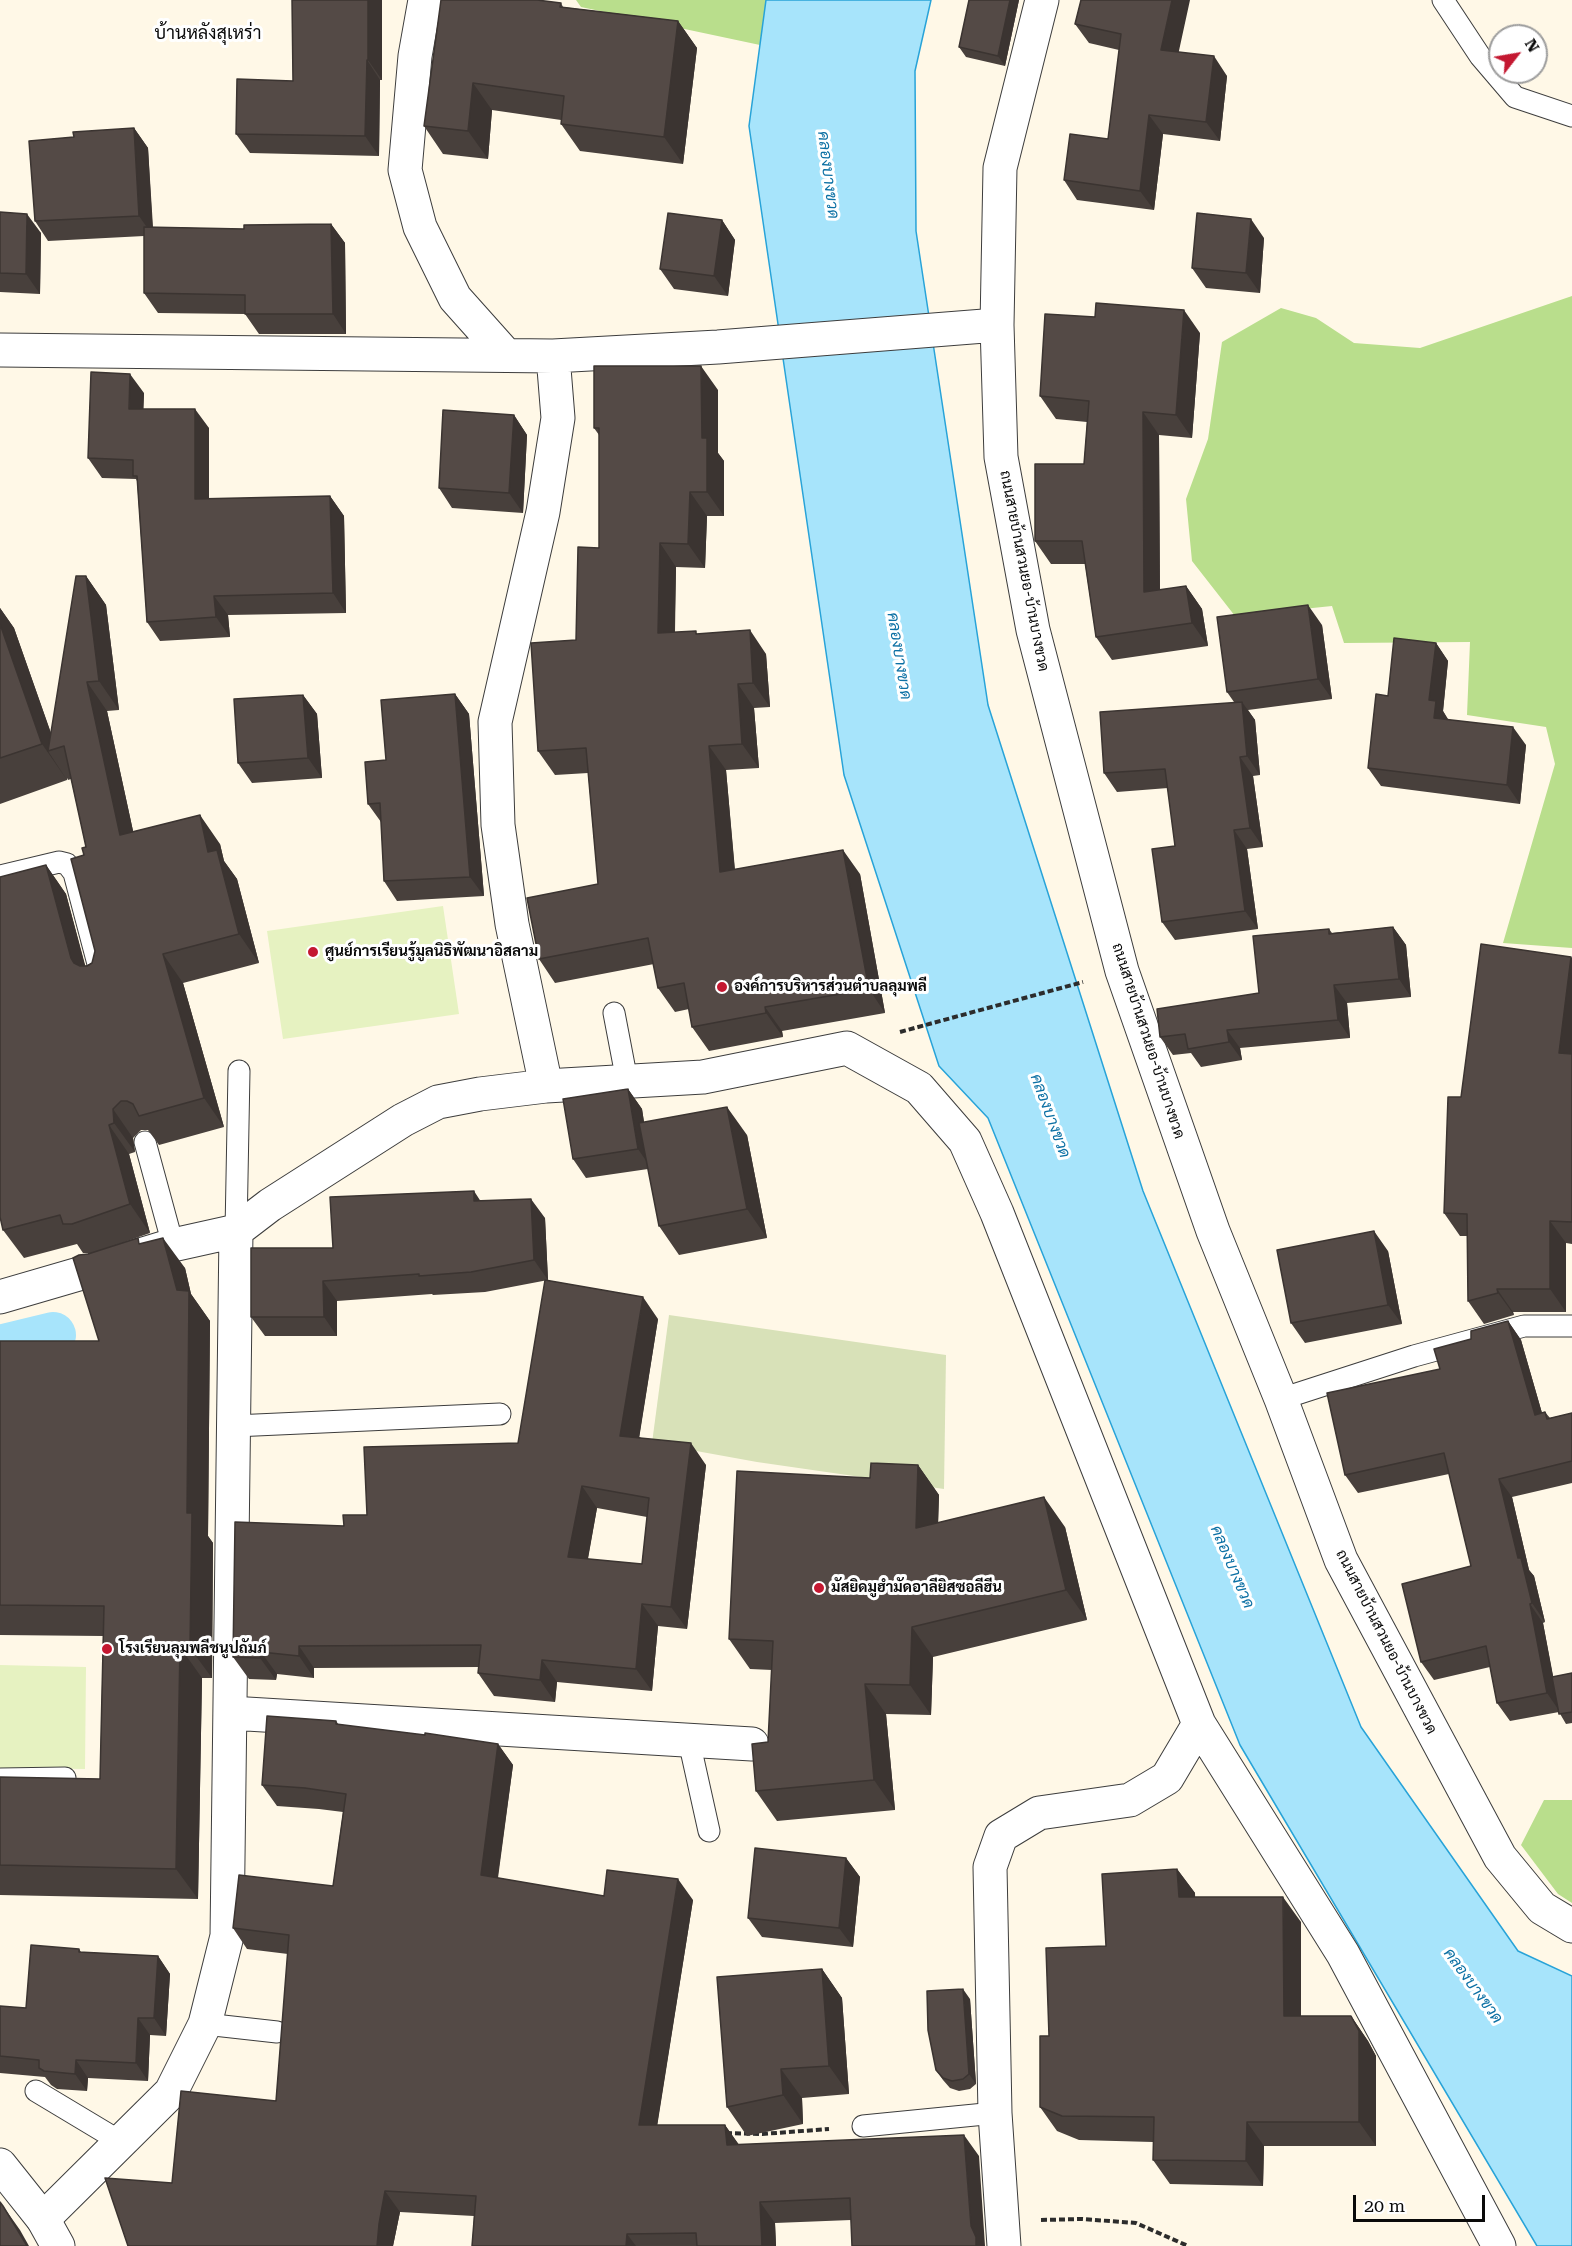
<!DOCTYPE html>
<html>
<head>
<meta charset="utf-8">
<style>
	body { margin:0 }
	#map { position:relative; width:1572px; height:2246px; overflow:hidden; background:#fff8e7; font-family:"Roboto Serif",serif }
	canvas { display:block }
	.north { position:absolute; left:1488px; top:24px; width:60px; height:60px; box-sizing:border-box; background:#fff; border:2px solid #9d9d9d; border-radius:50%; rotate:59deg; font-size:16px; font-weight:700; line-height:24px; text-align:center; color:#0a0a0a }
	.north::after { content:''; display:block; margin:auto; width:21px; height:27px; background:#c41831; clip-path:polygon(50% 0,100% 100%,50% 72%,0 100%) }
	.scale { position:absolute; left:1353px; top:2195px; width:132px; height:27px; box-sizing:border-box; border:3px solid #0a0a0a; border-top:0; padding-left:8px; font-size:18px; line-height:21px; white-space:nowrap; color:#0a0a0a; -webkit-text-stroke:4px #fff; paint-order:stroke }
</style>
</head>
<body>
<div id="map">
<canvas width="1572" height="2246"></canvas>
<div class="north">N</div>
<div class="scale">20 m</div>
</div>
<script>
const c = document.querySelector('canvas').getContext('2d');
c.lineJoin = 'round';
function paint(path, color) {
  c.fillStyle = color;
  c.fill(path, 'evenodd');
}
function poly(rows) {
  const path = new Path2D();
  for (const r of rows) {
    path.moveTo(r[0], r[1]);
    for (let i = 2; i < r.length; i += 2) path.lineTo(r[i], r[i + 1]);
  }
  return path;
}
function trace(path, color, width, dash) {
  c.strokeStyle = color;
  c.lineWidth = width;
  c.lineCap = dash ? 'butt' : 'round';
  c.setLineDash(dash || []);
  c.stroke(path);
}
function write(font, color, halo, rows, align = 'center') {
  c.font = font + ' "Roboto Serif",Sarabun,serif';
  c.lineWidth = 6;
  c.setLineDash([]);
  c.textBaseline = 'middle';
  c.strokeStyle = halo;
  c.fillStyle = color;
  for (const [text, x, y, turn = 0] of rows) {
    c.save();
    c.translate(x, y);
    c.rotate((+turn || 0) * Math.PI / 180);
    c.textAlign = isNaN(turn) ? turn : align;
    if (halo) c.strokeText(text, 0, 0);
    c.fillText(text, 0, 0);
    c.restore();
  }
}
paint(poly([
	[576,0,766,0,760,45,581,7],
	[1572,296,1572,948,1503,943,1555,764,1546,727,1467,715,1470,642,1344,643,1332,606,1235,616,1192,561,1186,499,1208,439,1222,342,1281,308,1316,318,1354,343,1420,348],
	[1544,1800,1572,1800,1572,1903,1558,1894,1521,1845]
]), '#b9de8c');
paint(poly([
	[669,1315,946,1355,944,1489,757,1462,652,1443]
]), '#d8e1b8');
paint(poly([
	[443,906,459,1014,283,1039,267,931],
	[0,1665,86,1667,85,1769,0,1768]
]), '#e6f2c1');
const water = poly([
	[766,0,931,0,915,71,916,231,988,705,1143,1191,1361,1727,1518,1951,1572,1976,1572,2246,1537,2246,1240,1745,988,1118,939,1066,844,775,749,126,766,0]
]);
paint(water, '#a7e4fb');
trace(water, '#28a3d8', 1.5);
trace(poly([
	[0,1348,53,1335]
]), '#a7e4fb', 46);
const service = poly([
	[1443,0,1480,56,1515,97,1572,116],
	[0,876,59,862,67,864,74,873,102,979],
	[614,1013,627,1081],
	[145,1142,173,1245],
	[236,1231,239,1071],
	[1281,1399,1414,1356,1524,1326,1572,1326],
	[234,1426,500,1414],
	[689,1741,709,1831],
	[0,1779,65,1778],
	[205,2024,277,2032],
	[36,2091,121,2142],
	[863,2126,995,2113]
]);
const minor = poly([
	[425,0,415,56,405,170,420,227,455,298,505,354],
	[1042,0,1000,168,997,325,1001,457,1033,630,1122,971,1213,1231,1281,1399,1341,1560,1500,1857,1542,1908,1572,1926],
	[0,350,553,356],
	[546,1086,512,924,498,825,495,722,543,512,558,418,553,356,718,347,997,325],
	[127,1259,173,1245,236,1231,270,1205,403,1120,438,1102,480,1094,546,1086,703,1077,847,1048,919,1088,965,1141,997,1213,1199,1724,1343,1954,1499,2246],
	[0,1297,89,1271],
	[230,1713,752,1744],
	[43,2219,171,2092,205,2024,227,1936,236,1231],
	[1004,2246,995,2113,990,1867,1001,1836,1039,1813,1130,1800,1167,1778,1199,1724]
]);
const tertiary = poly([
	[0,2165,43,2219,58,2246]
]);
trace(service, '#3d3d3d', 23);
trace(minor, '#3d3d3d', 35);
trace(tertiary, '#3d3d3d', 35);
trace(poly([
	[900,1032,1083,982],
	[726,2133,762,2134,829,2129],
	[1041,2220,1082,2219,1136,2223,1188,2246]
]), '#2c2c2c', 4, [6, 3]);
trace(service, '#fff', 21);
trace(minor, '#fff', 33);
trace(tertiary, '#fff', 33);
paint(poly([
	[292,0,382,0,382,80,380,80,379,156,250,153,236,134,293,81],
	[969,0,1019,0,1005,66,966,57,959,47],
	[1081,0,1179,52,1227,76,1220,141,1163,134,1154,210,1077,200,1064,180,1108,139,1119,50,1089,43,1075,24],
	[561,3,563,7,678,21,697,48,683,164,580,151,561,124,561,120,492,110,488,159,443,154,424,126],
	[134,128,148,148,153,227,244,229,331,224,345,243,346,334,259,334,245,314,158,313,144,293,144,236,48,241,35,221,74,137],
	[0,212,41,233,40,294,0,292],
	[722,220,735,240,728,296,674,289,660,269],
	[1264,238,1260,293,1206,288,1192,268],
	[1200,333,1192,438,1159,435,1160,590,1186,586,1202,609,1208,646,1112,660,1096,637,1085,564,1051,564,1035,541,1084,464,1087,422,1056,419,1040,396],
	[718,390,718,453,724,461,724,516,707,516,705,568,676,567,675,632,697,634,766,654,770,707,754,708,759,768,726,770,735,870,860,874,885,1013,782,1031,783,1037,709,1051,692,1027,689,1009,675,1012,658,988,654,964,555,983,539,959,598,884,588,773,555,775,538,751,576,640,599,548,599,435,594,428],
	[144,393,143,409,209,428,209,499,330,496,344,516,346,613,228,615,230,637,160,641,147,622,137,481,136,479,102,478,88,458],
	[514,415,527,435,523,513,452,508,439,488],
	[86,576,106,605,119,710,107,711,133,831,220,844,224,861,237,879,259,963,183,983,224,1127,159,1145,148,1130,141,1130,133,1138,135,1152,129,1154,150,1233,93,1253,83,1253,77,1244,24,1258,3,1230,46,865,66,894,85,966,92,963,95,951,84,855,86,847,71,779,68,780,67,778,67,780,0,804,0,608,14,628,51,733],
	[1322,625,1332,699,1248,710,1255,720,1260,775,1253,776,1263,847,1247,849,1258,929,1175,940,1162,922,1175,846,1168,788,1117,792,1104,773,1234,702,1227,692],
	[1436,643,1448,661,1443,711,1448,720,1526,745,1520,804,1381,786,1368,768,1388,696],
	[455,694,469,714,484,896,397,901,384,881,381,822,368,804,386,760],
	[303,695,317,714,322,778,252,783,238,763],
	[1393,927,1406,945,1411,997,1347,1003,1350,1038,1240,1048,1242,1060,1201,1067,1191,1053,1173,1055,1160,1037,1259,993,1329,929,1332,933],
	[1572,958,1572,1244,1566,1243,1566,1312,1513,1312,1514,1315,1484,1324,1468,1301,1467,1236,1460,1236,1444,1213,1461,1097],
	[628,1089,642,1109,644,1122,747,1135,767,1238,679,1255,659,1226,648,1169,586,1178,573,1159],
	[480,1201,545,1218,548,1280,485,1292,433,1295,432,1294,337,1301,337,1336,265,1336,251,1317,333,1248],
	[141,1243,185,1268,191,1294,210,1321,208,1536,213,1543,212,1678,202,1678,198,1899,0,1895,0,1777,100,1779,103,1636,0,1635,0,1341,99,1341,88,1254],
	[1388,1251,1402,1324,1305,1343,1291,1323],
	[658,1319,639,1437,706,1465,687,1629,658,1626,652,1691,557,1682,555,1702,494,1696,478,1673,479,1667,314,1668,314,1678,277,1674,276,1680,249,1679,233,1657,344,1526,518,1443],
	[597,1508,647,1517,642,1564,588,1559],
	[1508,1321,1521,1340,1542,1413,1545,1412,1550,1418,1572,1413,1572,1483,1512,1497,1529,1570,1534,1576,1545,1622,1543,1623,1553,1677,1572,1673,1572,1723,1566,1724,1559,1712,1510,1721,1497,1703,1490,1667,1434,1680,1421,1662,1471,1566,1449,1474,1358,1493,1345,1475,1440,1369,1471,1339],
	[918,1465,939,1495,938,1523,1065,1527,1087,1620,933,1657,931,1715,886,1714,895,1810,777,1821,756,1791,768,1742,772,1670,750,1669,729,1639,870,1478],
	[336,1721,339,1725,498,1744,513,1765,498,1878,604,1896,693,1900,657,2125,725,2125,738,2144,979,2156,851,2220,775,2223,776,2246,472,2246,474,2216,400,2212,393,2246,128,2246,172,2183,276,2101,288,1954,247,1949,233,1928,333,1886,343,1812,319,1809,277,1806,262,1785],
	[846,1858,860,1877,853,1947,762,1937,748,1918],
	[1177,1869,1195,1893,1195,1897,1301,1922,1301,2016,1351,2016,1368,2041,1376,2056,1376,2146,1264,2146,1263,2186,1170,2184,1153,2160,1153,2142,1079,2140,1057,2131,1040,2107,1049,2036,1106,1946],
	[79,1949,81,1952,158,1956,170,1974,166,2036,150,2035,148,2081,88,2078,87,2091,57,2089,51,2085,45,2077,0,2073,0,2006,26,2008],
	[822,1969,842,1998,849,2094,802,2098,803,2124,747,2136,727,2107],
	[970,1999,976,2084,970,2089,959,2091,950,2088,943,2080,936,2070]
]), '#48403c');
paint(poly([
	[368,0,382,0,382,80,368,60],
	[1010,0,1019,0,1005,66,998,56],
	[1172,0,1190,0,1175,69,1161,50],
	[678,21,697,48,683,164,664,137],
	[1214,56,1227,76,1220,141,1206,122],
	[367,60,380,80,379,156,365,136],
	[473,83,492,110,488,159,468,131],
	[1149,115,1163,134,1154,210,1140,191],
	[134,128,148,148,153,236,139,216],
	[27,214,41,233,40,294,26,274],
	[1251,219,1264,238,1260,293,1246,273],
	[722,220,735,240,728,296,714,276],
	[331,224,345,243,346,334,333,314],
	[1184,310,1200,333,1192,438,1176,415],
	[701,366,718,390,718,453,724,461,724,516,707,492,702,438],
	[130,374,144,393,143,428,129,409],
	[195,409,209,428,209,519,195,499],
	[1143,412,1159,435,1160,615,1144,592],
	[514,415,527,435,523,513,509,493],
	[690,492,707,516,705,568,688,544],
	[330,496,344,516,346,613,333,593],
	[660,543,676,567,674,657,658,633],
	[86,576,106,605,119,710,99,681],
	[1186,586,1202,609,1208,646,1192,623],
	[214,596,228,615,230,637,216,617],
	[1308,605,1322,625,1332,699,1318,679],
	[0,608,14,628,56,748,48,751,67,780,42,744,0,624],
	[750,630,766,654,770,707,753,683],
	[1436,643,1448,661,1443,711,1448,719,1447,737,1434,718,1429,700],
	[87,682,107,711,140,863,120,835],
	[738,684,754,708,759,768,742,744],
	[455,694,469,714,484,896,470,877],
	[303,695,317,714,322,778,308,758],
	[1242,702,1255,720,1260,775,1247,756],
	[1513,727,1526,745,1520,804,1507,785],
	[709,746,726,770,737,896,720,872],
	[1240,757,1253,776,1263,847,1250,828],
	[200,815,220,844,224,861,237,879,259,963,239,934,208,852],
	[1234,830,1247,849,1258,929,1245,911],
	[843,850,860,874,885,1013,869,989],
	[46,865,66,894,91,987,71,958],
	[1393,927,1406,945,1411,997,1399,979],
	[163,954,183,983,224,1127,204,1098],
	[1571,957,1572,958,1572,1072,1559,1053],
	[1334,985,1347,1003,1350,1038,1338,1020],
	[765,1007,782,1031,783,1037,766,1013],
	[1227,1030,1240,1048,1242,1060,1229,1042],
	[628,1089,642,1109,651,1168,638,1149],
	[727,1107,747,1135,767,1238,747,1209],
	[113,1109,133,1138,135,1152,114,1123],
	[109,1125,129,1154,150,1233,130,1204],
	[474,1191,487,1211,474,1201],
	[531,1199,545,1218,548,1280,534,1260],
	[1550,1221,1566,1243,1566,1312,1550,1289],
	[1374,1231,1388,1251,1402,1324,1388,1305],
	[163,1238,185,1268,191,1294,210,1321,208,1536,213,1543,212,1678,190,1648,187,1513,177,1290],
	[323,1281,337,1301,337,1336,324,1317],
	[1497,1289,1513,1312,1514,1315,1498,1293],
	[643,1297,658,1319,636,1458,620,1436],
	[1508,1321,1521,1340,1548,1434,1535,1415],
	[691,1443,706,1465,687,1629,671,1607],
	[918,1465,939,1495,937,1558,916,1528],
	[1499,1479,1512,1497,1529,1570,1534,1576,1545,1622,1532,1603,1518,1558],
	[582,1486,597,1508,584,1579,568,1557],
	[1044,1497,1065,1527,1087,1620,1066,1590],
	[642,1604,658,1626,652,1691,636,1669],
	[1530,1604,1543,1623,1560,1712,1547,1693],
	[912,1627,933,1657,931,1715,910,1685],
	[299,1646,314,1668,314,1678,299,1656],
	[180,1647,202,1678,198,1899,176,1869],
	[261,1652,277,1674,276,1680,260,1658],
	[542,1660,557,1682,555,1702,540,1680],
	[865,1684,886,1714,895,1810,874,1780],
	[498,1744,513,1765,495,1896,481,1875],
	[846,1858,860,1877,853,1947,839,1928],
	[1177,1869,1195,1893,1196,1922,1179,1897],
	[678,1879,693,1900,654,2146,639,2125],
	[1283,1897,1301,1922,1301,2041,1284,2016],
	[158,1956,170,1974,166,2036,154,2018],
	[822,1969,842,1998,849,2094,829,2066],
	[963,1989,970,1999,976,2084,969,2074],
	[1351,2016,1368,2041,1376,2056,1376,2146,1359,2122],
	[138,2018,150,2035,148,2081,136,2063],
	[76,2060,88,2078,87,2091,75,2074],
	[781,2069,802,2098,803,2124,783,2095],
	[1247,2122,1264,2146,1263,2186,1246,2161],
	[725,2125,740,2146,727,2145],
	[964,2135,979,2156,985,2246,976,2246,971,2226],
	[385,2191,400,2212,393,2246,377,2246,379,2224],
	[760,2202,775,2223,776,2246,762,2246],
	[3,2206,20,2230,29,2246,27,2246],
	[627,2234,636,2246,626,2246]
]), '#3b3431');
const building = poly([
	[292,0,368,0,368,60,367,60,365,136,236,134,237,79,293,81,292,0],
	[441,0,537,0,561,3,560,7,678,21,664,137,561,124,564,96,473,83,468,131,424,126,441,0],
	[969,0,1010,0,998,56,959,47,969,0],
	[1081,0,1172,0,1161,50,1214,56,1206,122,1149,115,1140,191,1064,180,1070,134,1108,139,1121,34,1075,24,1081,0],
	[134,128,139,216,35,221,29,141,74,137,73,132,134,128],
	[0,212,27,214,26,274,0,273,0,212],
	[668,213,722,220,714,276,660,269,668,213],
	[1197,213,1251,219,1246,273,1192,268,1197,213],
	[331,224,333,314,245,314,245,295,144,293,144,227,244,229,244,225,331,224],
	[1096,303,1184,310,1176,415,1143,412,1144,592,1186,586,1192,623,1096,637,1082,541,1035,541,1035,464,1084,464,1089,401,1040,396,1045,314,1095,317,1096,303],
	[594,366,701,366,702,438,707,438,707,492,690,492,688,544,660,543,658,633,696,631,696,634,750,630,753,683,738,684,742,744,709,746,720,872,843,850,869,989,765,1007,766,1013,692,1027,684,983,658,988,648,938,539,959,527,898,598,884,586,748,538,751,531,643,576,640,578,547,599,548,599,428,594,428,594,366],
	[91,372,130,374,129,409,195,409,195,499,330,496,333,593,214,596,216,617,147,622,137,476,133,476,133,460,88,458,91,372],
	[443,410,514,415,509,493,439,488,443,410],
	[76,576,86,576,99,681,87,682,120,835,200,815,208,852,217,850,239,934,163,954,204,1098,139,1116,133,1104,127,1101,121,1101,113,1109,114,1123,109,1125,130,1204,72,1224,63,1224,60,1215,3,1230,0,1217,0,877,46,865,71,958,74,963,80,966,87,966,92,963,95,951,71,859,84,855,82,848,86,847,64,746,48,751,76,576],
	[1308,605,1318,679,1227,692,1217,617,1308,605],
	[0,624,42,744,0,758,0,624],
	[1394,638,1436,643,1429,700,1436,701,1434,718,1513,727,1507,785,1368,768,1376,694,1388,696,1394,638],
	[455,694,470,877,384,881,380,803,368,804,365,762,386,760,381,700,455,694],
	[303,695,308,758,238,763,234,699,303,695],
	[1242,702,1247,756,1240,757,1250,828,1234,830,1245,911,1162,922,1152,849,1175,846,1165,769,1104,773,1100,712,1242,702],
	[1393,927,1399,979,1334,985,1338,1020,1227,1030,1229,1042,1188,1049,1185,1034,1160,1037,1157,1009,1259,993,1253,936,1329,929,1329,934,1393,927],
	[1481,944,1571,957,1559,1053,1572,1054,1572,1222,1550,1221,1550,1289,1497,1289,1498,1293,1468,1301,1467,1214,1444,1213,1448,1097,1461,1097,1481,944],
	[628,1089,638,1149,573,1159,563,1099,628,1089],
	[727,1107,747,1209,659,1226,639,1123,727,1107],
	[474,1191,474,1201,531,1199,534,1260,471,1272,419,1276,419,1274,323,1281,324,1317,251,1317,251,1248,333,1248,330,1197,474,1191],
	[1374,1231,1388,1305,1291,1323,1277,1250,1374,1231],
	[138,1238,139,1244,163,1238,177,1290,189,1291,187,1513,192,1513,190,1648,180,1647,176,1869,0,1865,0,1777,100,1779,104,1606,0,1605,0,1341,99,1341,73,1258,79,1255,88,1254,138,1238],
	[545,1280,643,1297,620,1436,691,1443,671,1607,642,1604,636,1669,542,1660,540,1680,478,1673,481,1645,299,1646,299,1656,261,1652,260,1658,233,1657,235,1522,344,1526,343,1515,367,1515,364,1447,518,1443,545,1280],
	[582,1486,649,1498,642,1564,568,1557,582,1486],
	[1508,1321,1535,1415,1545,1412,1547,1419,1572,1413,1572,1461,1499,1479,1518,1558,1521,1558,1532,1603,1530,1604,1547,1693,1497,1703,1486,1646,1421,1662,1402,1584,1471,1566,1444,1453,1345,1475,1327,1393,1440,1369,1434,1349,1471,1339,1471,1331,1508,1321],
	[871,1463,918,1465,916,1528,1044,1497,1066,1590,912,1627,910,1685,865,1684,874,1780,756,1791,752,1744,768,1742,773,1641,729,1639,737,1471,870,1478,871,1463],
	[1572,1673,1572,1712,1559,1714,1552,1677,1572,1673],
	[267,1716,336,1721,336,1724,425,1735,425,1733,498,1744,481,1875,604,1896,607,1870,678,1879,639,2125,725,2125,727,2145,964,2135,971,2226,976,2237,976,2246,852,2246,850,2198,760,2202,762,2246,697,2246,696,2233,627,2234,626,2246,472,2246,476,2196,385,2191,379,2224,377,2246,128,2246,105,2178,172,2183,181,2091,276,2101,289,1935,233,1928,239,1875,333,1886,346,1794,305,1788,262,1785,267,1716],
	[755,1848,846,1858,839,1928,748,1918,755,1848],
	[1177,1869,1179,1897,1283,1897,1284,2016,1351,2016,1359,2031,1359,2122,1247,2122,1246,2161,1153,2160,1154,2117,1062,2116,1040,2107,1040,2036,1049,2036,1046,1948,1106,1946,1102,1874,1177,1869],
	[31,1945,79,1949,79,1952,158,1956,154,2018,138,2018,136,2063,76,2060,75,2074,44,2071,39,2068,39,2060,0,2056,0,2006,26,2008,31,1945],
	[822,1969,829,2066,781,2069,783,2095,727,2107,717,1977,822,1969],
	[963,1989,969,2074,963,2079,952,2081,943,2078,936,2070,928,2030,927,1991,963,1989],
	[0,2202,3,2206,27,2246,0,2246,0,2202]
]);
paint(building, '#544a46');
trace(building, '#3b3431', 1.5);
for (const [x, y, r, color] of [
	[313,952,6,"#c41831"],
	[722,987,6,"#c41831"],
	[819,1588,6,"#c41831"],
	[107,1649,6,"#c41831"]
]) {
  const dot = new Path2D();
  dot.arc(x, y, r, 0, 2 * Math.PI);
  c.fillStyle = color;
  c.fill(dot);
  trace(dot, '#fff', 2);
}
write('15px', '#0a0a0a', '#fff', [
	["ถนนสายบ้านสวนยอ-บ้านบางขวด",1024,571,79],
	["ถนนสายบ้านสวนยอ-บ้านบางขวด",1148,1041,72],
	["ถนนสายบ้านสวนยอ-บ้านบางขวด",1386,1642,63]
]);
write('bold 15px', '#0a0a0a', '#fff', [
	["ศูนย์การเรียนรู้มูลนิธิพัฒนาอิสลาม",325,952],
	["องค์การบริหารส่วนตำบลลุมพลี",734,987],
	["มัสยิดมูฮำมัดอาลียิสซอลีฮีน",831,1588],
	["โรงเรียนลุมพลีชนูปถัมภ์",119,1649]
], 'left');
write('italic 16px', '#0b70a4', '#fff', [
	["คลองบางขวด",828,175,83],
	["คลองบางขวด",899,656,81],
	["คลองบางขวด",1050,1116,70],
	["คลองบางขวด",1232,1567,67],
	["คลองบางขวด",1473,1986,54]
]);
write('18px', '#0a0a0a', '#fff', [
	["บ้านหลังสุเหร่า",208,34]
]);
</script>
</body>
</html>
